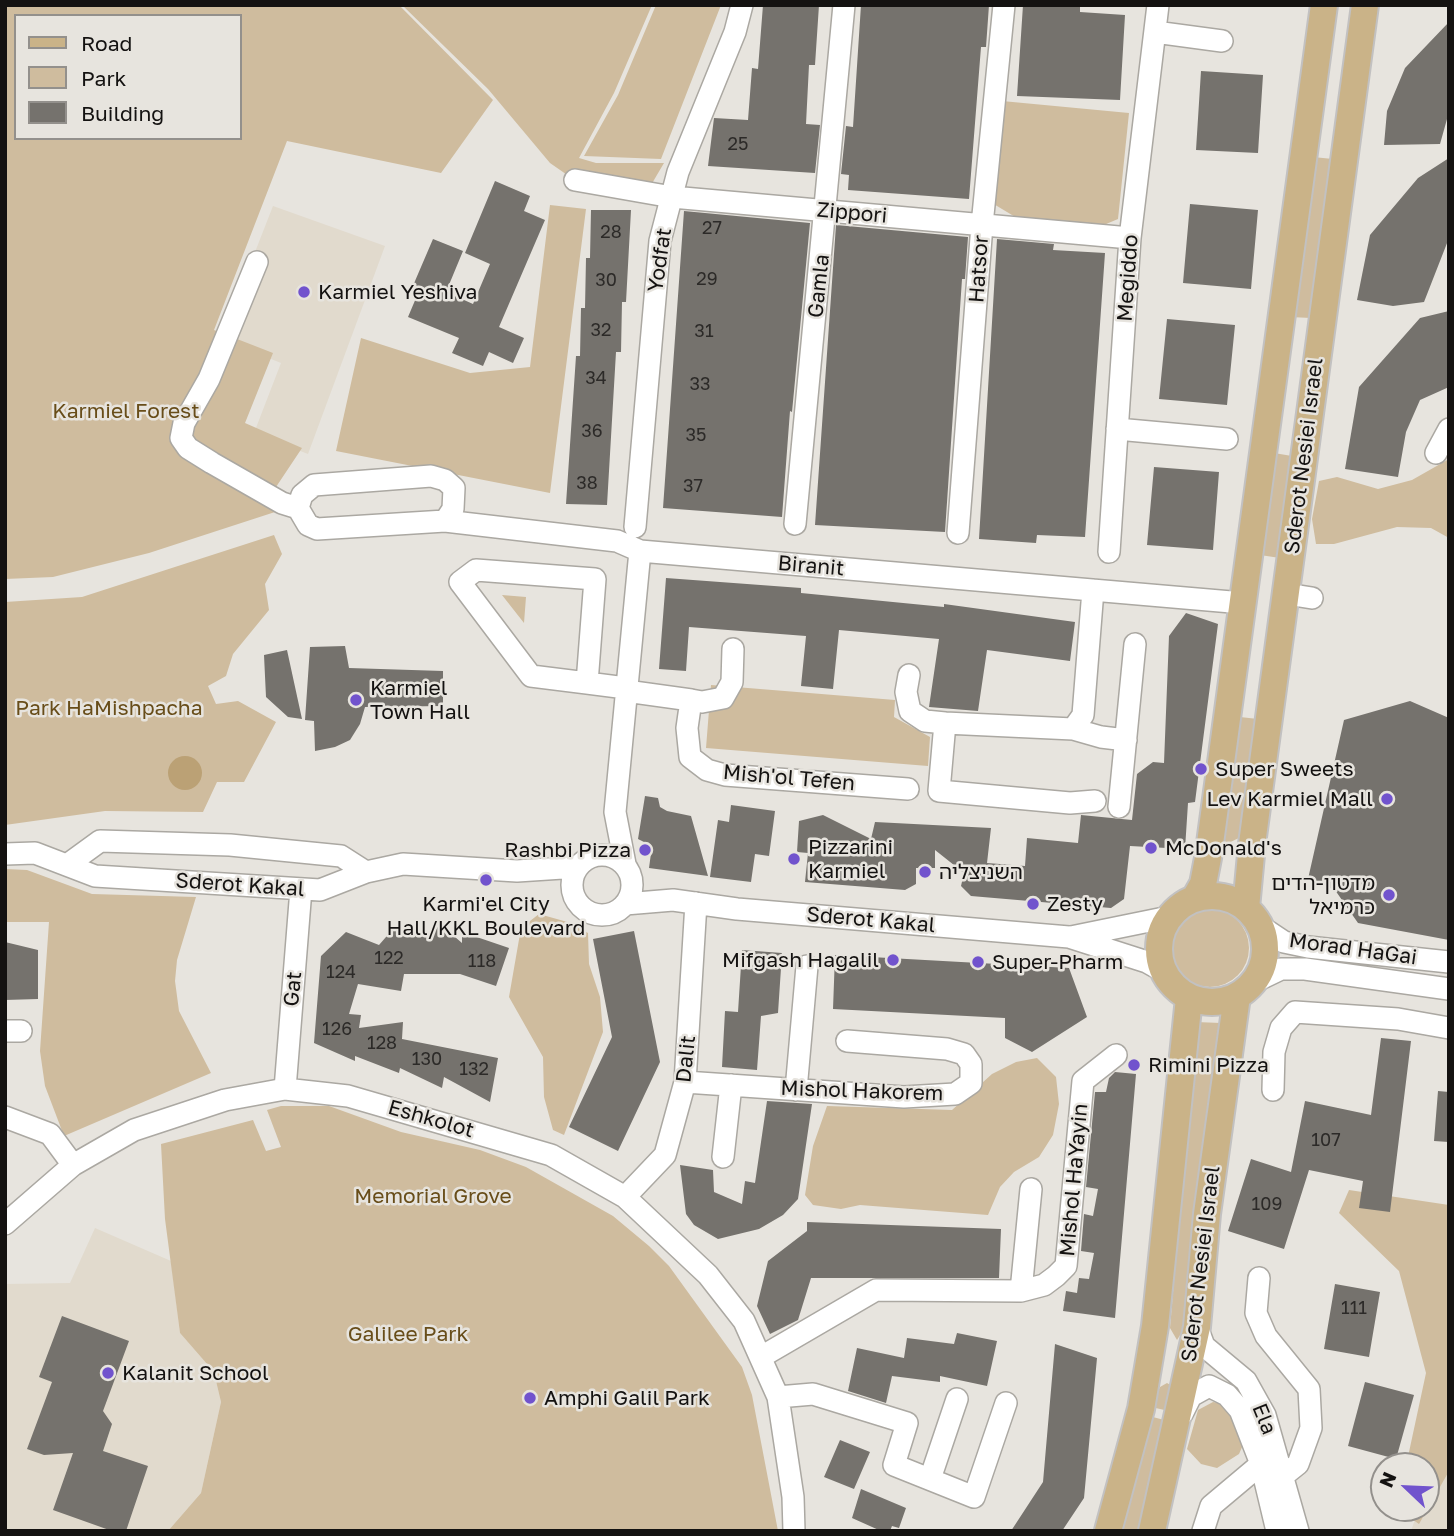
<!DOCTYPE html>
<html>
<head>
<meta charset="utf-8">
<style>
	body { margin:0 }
	#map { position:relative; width:1454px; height:1536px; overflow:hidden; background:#e7e4de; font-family:"Golos Text",sans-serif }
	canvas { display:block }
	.frame { position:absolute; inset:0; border:7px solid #141211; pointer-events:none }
	.legend { position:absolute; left:14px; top:14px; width:228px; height:126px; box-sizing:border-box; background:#e7e4de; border:2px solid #93908c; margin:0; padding:9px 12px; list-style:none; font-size:21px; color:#141211 }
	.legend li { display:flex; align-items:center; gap:14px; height:35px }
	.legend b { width:35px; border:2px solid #93908c }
	.north { position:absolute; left:1370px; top:1452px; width:70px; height:70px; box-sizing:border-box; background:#e7e4de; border:2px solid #93908c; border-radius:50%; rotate:293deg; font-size:19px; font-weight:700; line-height:28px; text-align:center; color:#141211 }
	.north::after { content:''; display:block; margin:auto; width:24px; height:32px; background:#7153cd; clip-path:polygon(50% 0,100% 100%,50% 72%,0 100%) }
</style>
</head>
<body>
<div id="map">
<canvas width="1454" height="1536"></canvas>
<div class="frame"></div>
<ul class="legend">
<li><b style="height:9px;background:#cab388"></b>Road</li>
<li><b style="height:19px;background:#cfbc9e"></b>Park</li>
<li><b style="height:19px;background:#75726d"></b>Building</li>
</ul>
<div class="north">N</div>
</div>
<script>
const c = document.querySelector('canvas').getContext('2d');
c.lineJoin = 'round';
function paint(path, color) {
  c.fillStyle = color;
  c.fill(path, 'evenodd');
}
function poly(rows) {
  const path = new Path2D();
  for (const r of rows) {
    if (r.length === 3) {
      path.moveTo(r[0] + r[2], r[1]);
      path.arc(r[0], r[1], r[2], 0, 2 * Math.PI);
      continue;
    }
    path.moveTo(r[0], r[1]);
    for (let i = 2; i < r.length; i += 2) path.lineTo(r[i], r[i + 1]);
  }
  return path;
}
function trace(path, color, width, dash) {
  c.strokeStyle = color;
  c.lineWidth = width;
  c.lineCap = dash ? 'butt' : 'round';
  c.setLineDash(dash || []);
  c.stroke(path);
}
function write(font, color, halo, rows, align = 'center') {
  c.font = font + ' "Golos Text","Noto Sans Hebrew",sans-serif';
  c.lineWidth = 5;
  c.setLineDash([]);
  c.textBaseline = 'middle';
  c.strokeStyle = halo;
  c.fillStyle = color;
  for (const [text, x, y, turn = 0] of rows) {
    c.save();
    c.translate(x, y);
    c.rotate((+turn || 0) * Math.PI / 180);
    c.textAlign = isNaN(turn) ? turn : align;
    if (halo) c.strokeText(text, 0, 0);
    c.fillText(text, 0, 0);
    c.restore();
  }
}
paint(poly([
	[273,206,385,246,308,454,254,433,281,363,221,339],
	[95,1228,171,1261,180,1333,207,1364,216,1381,221,1402,201,1493,168,1531,5,1531,5,1284,70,1283],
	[1449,1425,1449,1531,1411,1531,1419,1508,1426,1508]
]), '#e1dacd');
paint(poly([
	[5,5,399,5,493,100,441,173,287,141,214,330,273,353,245,423,302,448,274,490,275,512,149,553,53,577,5,579],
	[16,16,240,16,240,138,16,138],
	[402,5,652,5,614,93,579,158,596,163,664,163,644,197,583,186,550,163,488,89],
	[656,5,721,5,661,159,584,156,618,95],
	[1002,101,1129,113,1118,219,1099,227,1022,221,992,203],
	[1313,157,1333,159,1311,318,1290,317],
	[550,205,586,209,550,493,336,451,361,338,470,373,530,367],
	[1274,453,1292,456,1280,558,1260,555],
	[1449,459,1449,538,1431,528,1397,527,1334,544,1316,544,1312,519,1319,481,1337,477,1378,489,1412,480],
	[274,535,282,554,265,584,269,610,233,654,226,676,208,686,216,704,238,701,276,722,244,782,217,782,203,812,105,811,5,825,5,602,82,597],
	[502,595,526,597,524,623],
	[711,685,895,700,894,717,930,737,928,766,706,748],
	[1240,717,1258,719,1241,837,1220,847],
	[5,869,27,870,92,894,196,897,177,960,175,981,179,1011,211,1073,64,1136,45,1086,40,1051,49,922,5,922],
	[1210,948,39],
	[539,914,571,923,588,933,589,964,600,997,603,1032,564,1135,553,1130,544,1097,543,1057,509,997,521,928],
	[1196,1022,1221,1023,1182,1332,1177,1340,1170,1328],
	[1037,1058,1056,1077,1059,1104,1053,1135,1039,1157,1014,1172,1000,1187,988,1215,860,1205,841,1209,813,1205,805,1195,813,1146,827,1106,952,1110,992,1074,1016,1062],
	[281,1106,329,1106,401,1132,480,1150,526,1167,613,1216,649,1246,669,1266,742,1367,752,1395,778,1531,168,1531,201,1493,221,1402,216,1381,207,1364,180,1333,165,1219,161,1144,253,1120,266,1151,281,1147,267,1110],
	[1349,1190,1449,1205,1449,1471,1419,1524,1397,1509,1426,1508,1426,1466,1406,1466,1426,1373,1399,1271,1339,1213],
	[1167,1383,1172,1386,1169,1411,1151,1407,1160,1387],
	[1213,1402,1229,1405,1247,1436,1239,1454,1217,1468,1201,1464,1187,1449,1198,1410],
	[1149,1416,1168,1421,1141,1531,1117,1531]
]), '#cfbc9e');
paint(poly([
	[185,773,17]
]), '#bba175');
paint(poly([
	[763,5,819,5,815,65,809,65,806,124,820,125,815,173,708,166,714,118,748,120,752,68,758,69],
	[861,5,989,5,986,47,981,47,969,199,848,190,849,175,841,174,846,126,853,127],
	[1023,5,1080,5,1080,12,1125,15,1120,100,1017,96],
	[1449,22,1449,112,1440,144,1384,145,1387,111,1405,68],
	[1201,71,1263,75,1258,153,1196,150],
	[1449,158,1449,238,1424,302,1393,306,1357,300,1370,235,1418,178],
	[495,181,530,196,524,211,545,220,499,327,524,338,513,363,489,352,483,366,452,353,459,338,408,317,419,291,412,288,433,239,463,251,446,292,473,304,490,264,465,253],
	[1190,204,1258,210,1251,289,1183,283],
	[591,210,631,210,626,302,622,302,621,352,616,352,607,505,566,504,576,356,580,356,581,308,585,308,586,258,590,258],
	[684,211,810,223,792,412,790,411,782,517,663,508],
	[836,225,968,237,965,279,962,279,945,532,815,525],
	[997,239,1054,244,1053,250,1105,253,1085,537,1037,535,1036,543,979,539],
	[1449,311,1449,387,1420,400,1406,432,1398,477,1345,469,1359,387,1420,318],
	[1167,319,1235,325,1227,405,1159,399],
	[1154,467,1219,472,1213,550,1147,545],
	[666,578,801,588,801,593,944,607,944,604,1075,622,1070,661,987,650,978,711,929,707,939,639,839,630,833,689,801,686,806,636,689,627,686,671,659,669],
	[1186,613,1218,624,1195,802,1188,803,1185,849,1130,846,1124,899,1111,908,971,896,961,886,964,873,935,850,935,868,916,868,916,884,905,890,805,882,808,853,797,852,799,821,823,815,871,839,875,822,991,828,987,863,1025,866,1027,838,1078,843,1081,815,1132,820,1137,774,1153,762,1164,763,1169,636],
	[345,646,349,668,443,671,443,706,365,707,360,724,350,740,335,747,315,751,314,721,305,720,310,647],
	[287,650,302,719,288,717,266,697,264,655],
	[1410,701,1449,718,1449,940,1358,923,1335,890,1308,879,1344,720],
	[645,796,658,798,660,807,667,811,691,816,708,876,649,868,652,846,638,839],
	[731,805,775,811,769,856,755,854,751,882,710,877,718,820,729,822],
	[440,924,462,943,462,932,509,948,496,986,460,974,404,974,401,991,358,984,349,1014,361,1015,359,1028,403,1022,402,1039,498,1058,490,1102,444,1077,442,1088,400,1068,399,1073,355,1056,355,1061,314,1043,321,956,346,932,379,945,393,929,429,938],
	[634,931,660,1062,618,1151,569,1127,612,1037,593,939],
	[5,942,38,950,38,999,5,1000],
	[742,950,782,953,778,1013,761,1016,757,1070,722,1067,725,1011,738,1012],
	[835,955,1069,968,1087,1017,1032,1052,1005,1038,1005,1018,833,1009],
	[1381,1038,1411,1041,1390,1212,1359,1208,1363,1181,1309,1170,1284,1249,1228,1231,1251,1159,1291,1172,1305,1101,1371,1115],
	[1115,1072,1136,1074,1115,1318,1063,1311,1066,1291,1077,1293,1079,1278,1089,1279,1094,1253,1081,1251,1084,1214,1093,1216,1098,1189,1086,1187,1095,1092,1106,1092,1109,1078],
	[1438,1091,1449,1092,1449,1142,1434,1141],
	[767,1101,812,1104,798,1199,783,1215,759,1229,718,1239,694,1225,686,1214,680,1165,713,1170,714,1192,742,1204,745,1181,755,1183],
	[807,1222,1001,1229,999,1278,811,1278,798,1320,770,1334,757,1306,768,1261,807,1231],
	[1335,1284,1380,1292,1369,1357,1324,1349],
	[62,1316,129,1341,103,1411,112,1424,103,1451,148,1466,126,1531,112,1531,53,1510,73,1453,44,1455,27,1449,52,1382,39,1377],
	[957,1333,997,1341,987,1386,940,1376,940,1382,892,1376,886,1403,848,1391,857,1348,904,1358,907,1338,954,1344],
	[1055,1344,1097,1358,1084,1498,1062,1531,1011,1531,1043,1482],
	[1365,1382,1414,1395,1396,1459,1348,1446],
	[840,1440,870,1452,854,1489,824,1477],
	[861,1489,906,1508,899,1528,892,1526,890,1531,881,1531,852,1518]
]), '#75726d');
const minor = poly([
	[1155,32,1222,41],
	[575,180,672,197,1130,238],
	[257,262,209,379,184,423,181,438,188,448,212,463,282,503,298,508],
	[1117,429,1227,439],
	[1436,453,1449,429],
	[445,521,453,509,454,488,445,480,431,476,314,485,302,495,298,508,308,525,317,529,445,521,617,541,640,551,1243,603],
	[795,524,844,5],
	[635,527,660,241,678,172,735,32,742,5],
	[958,533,982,225,1004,5],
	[1109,552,1130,238,1158,5],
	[1287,594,1312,598],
	[909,675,906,692,910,711,925,721,945,723,939,791,1070,803,1095,801],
	[587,683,595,579,476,570,460,582,531,676,587,683,626,688],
	[626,691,691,700,687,728,690,757,707,770,725,775,908,789],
	[691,700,702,702,723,698,732,682,733,649],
	[945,723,1073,729,1083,715,1093,590],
	[1073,729,1101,737,1126,740],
	[1119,807,1135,644],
	[5,854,35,853,95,876,320,890,366,872,403,864,517,871,578,867],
	[602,885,30],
	[625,864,615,812,640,551],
	[67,865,100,841,230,845,341,856,366,872],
	[625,904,673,900,737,909,1069,937,1147,962,1163,971],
	[1260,926,1284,942,1308,947,1449,962],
	[1071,937,1169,917],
	[1254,982,1281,969,1305,969,1449,989],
	[5,1031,21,1031],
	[685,1082,904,1097,955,1094,971,1083,971,1064,964,1054,947,1049,847,1041],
	[285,1089,301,889],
	[796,1090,807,966],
	[1273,1090,1274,1052,1281,1028,1295,1012,1398,1019,1449,1028],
	[5,1117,50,1134,73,1165],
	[723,1157,731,1085],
	[625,1197,665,1155,685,1082,696,903],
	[5,1224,73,1165,134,1130,225,1100,285,1089,348,1096,551,1155,625,1197,708,1275,744,1321,778,1397,793,1497,794,1531],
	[1259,1278,1256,1313,1266,1336,1309,1389,1311,1428,1298,1464,1283,1476],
	[1021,1291,1031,1189],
	[1197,1327,1204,1346,1246,1381,1265,1415,1298,1531],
	[761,1357,876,1290,1021,1291,1044,1285,1056,1276,1066,1266,1083,1081,1116,1055],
	[778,1397,813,1394,907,1423,894,1465,974,1497,1006,1403],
	[1182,1414,1191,1396,1209,1386,1227,1395,1240,1410,1261,1464,1277,1531],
	[930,1479,957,1399],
	[1203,1531,1211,1506,1261,1464,1272,1461]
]);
const major = poly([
	[1212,949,53],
	[1195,898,1203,884,1208,858,1324,5],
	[1246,908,1252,844,1365,5],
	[1108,1531,1141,1409,1155,1326,1189,998],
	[1152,1531,1197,1327,1207,1214,1237,996]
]);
trace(minor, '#aba8a2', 24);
trace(major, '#c2c1c1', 30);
trace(minor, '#fff', 21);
trace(major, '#cab388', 26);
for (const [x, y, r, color] of [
	[304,292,7,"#7153cd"],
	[356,700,7,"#7153cd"],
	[1201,769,7,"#7153cd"],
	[1387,799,7,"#7153cd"],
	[1151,848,7,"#7153cd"],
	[645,850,7,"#7153cd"],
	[794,859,7,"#7153cd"],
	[925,872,7,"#7153cd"],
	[486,880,7,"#7153cd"],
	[1389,895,7,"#7153cd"],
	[1033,904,7,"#7153cd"],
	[893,960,7,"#7153cd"],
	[978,962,7,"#7153cd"],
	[1134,1065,7,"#7153cd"],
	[108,1373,7,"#7153cd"],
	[530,1398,7,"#7153cd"]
]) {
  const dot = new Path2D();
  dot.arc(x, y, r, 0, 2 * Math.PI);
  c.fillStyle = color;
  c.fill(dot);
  trace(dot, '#e7e4de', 2.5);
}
write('18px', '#2c2a28', null, [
	["25",738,144],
	["27",712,228],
	["28",611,232],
	["29",707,279],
	["30",606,280],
	["32",601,330],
	["31",704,331],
	["34",596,378],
	["33",700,384],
	["36",592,431],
	["35",696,435],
	["38",587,483],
	["37",693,486],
	["122",389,958],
	["118",482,961],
	["124",341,972],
	["126",337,1029],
	["128",382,1043],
	["130",427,1059],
	["132",474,1069],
	["107",1326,1140],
	["109",1267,1204],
	["111",1354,1308]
]);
write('21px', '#141211', '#e7e4de', [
	["Zippori",852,213,5],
	["Yodfat",660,260,-82],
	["Hatsor",979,269,-86],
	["Megiddo",1128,278,-86],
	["Gamla",819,286,-84],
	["Sderot Nesiei Israel",1304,456,-83],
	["Biranit",811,566,5],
	["Mish'ol Tefen",789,778,5],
	["Sderot Kakal",240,885,4],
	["Sderot Kakal",871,920,5],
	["Morad HaGai",1353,949,8],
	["Gat",293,989,-85],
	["Dalit",686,1059,-84],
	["Mishol Hakorem",862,1091,2],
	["Eshkolot",431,1119,16],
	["Mishol HaYayin",1074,1180,-85],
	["Sderot Nesiei Israel",1201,1264,-83],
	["Ela",1264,1419,68]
]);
write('21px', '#141211', '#e7e4de', [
	["Karmiel Yeshiva",318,292],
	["Karmiel",370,688],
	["Town Hall",370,712],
	["Super Sweets",1215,769],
	["Lev Karmiel Mall",1373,799,"right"],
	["Pizzarini",808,847],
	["Karmiel",808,871],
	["McDonald's",1165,848],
	["Rashbi Pizza",631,850,"right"],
	["השניצליה",939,872],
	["מדטון-הדים",1375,883,"right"],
	["כרמיאל",1375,907,"right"],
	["Karmi'el City",486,904,"center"],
	["Hall/KKL Boulevard",486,928,"center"],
	["Zesty",1047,904],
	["Mifgash Hagalil",879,960,"right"],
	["Super-Pharm",992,962],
	["Rimini Pizza",1148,1065],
	["Kalanit School",122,1373],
	["Amphi Galil Park",544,1398]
], 'left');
write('21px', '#684d19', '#e7e4de', [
	["Karmiel Forest",126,411],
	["Park HaMishpacha",109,708],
	["Memorial Grove",433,1196],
	["Galilee Park",408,1334]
]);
</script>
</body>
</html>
